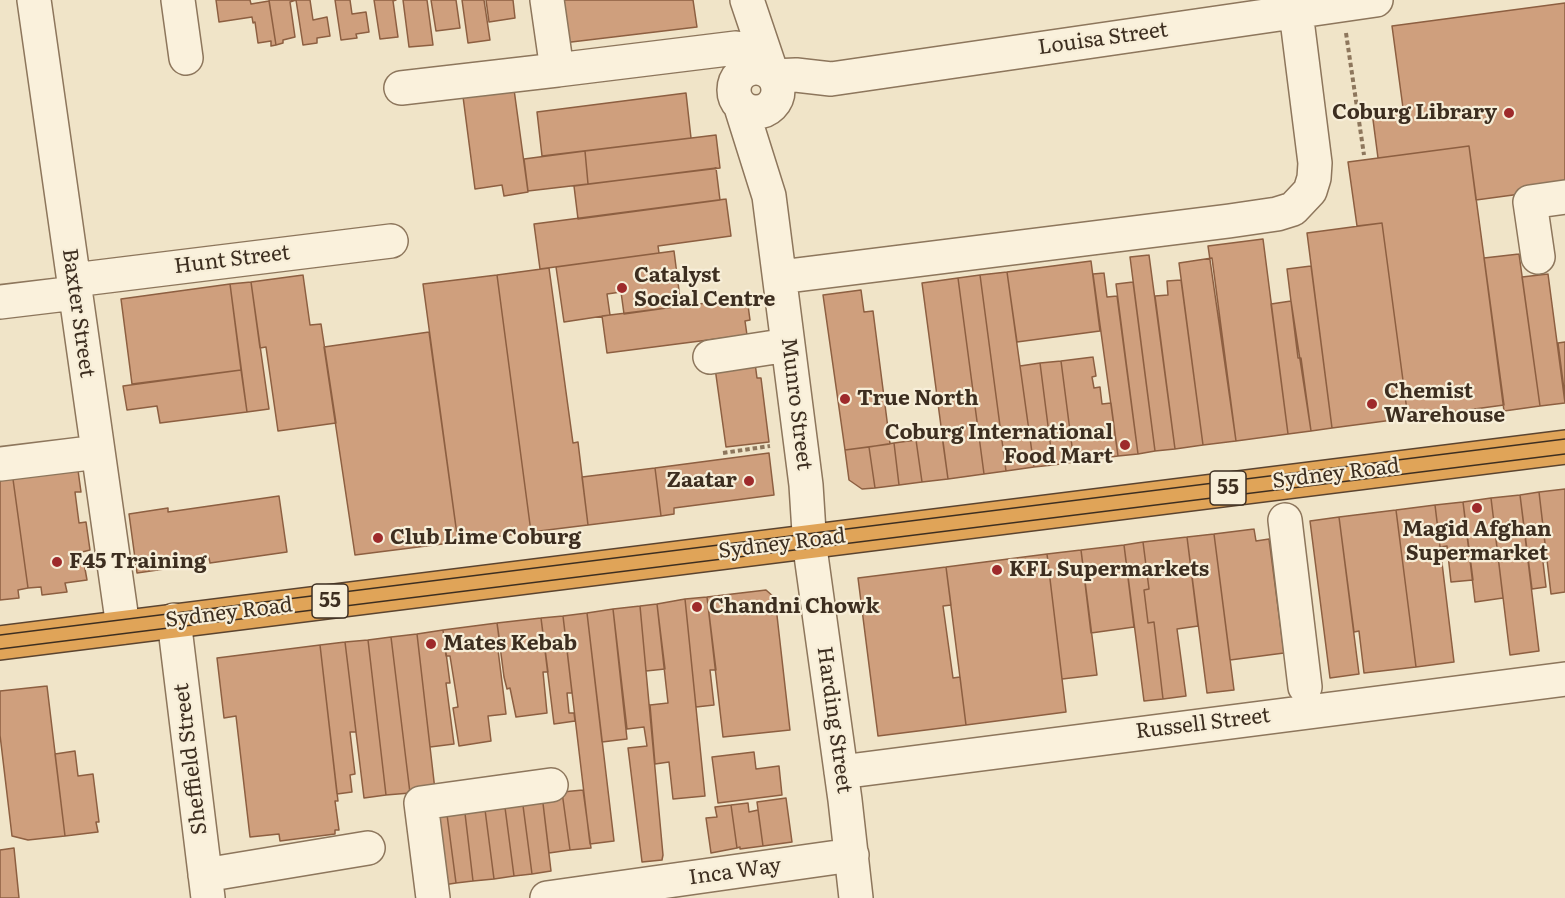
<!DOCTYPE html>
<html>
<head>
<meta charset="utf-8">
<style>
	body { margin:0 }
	canvas { display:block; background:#f0e4c8 }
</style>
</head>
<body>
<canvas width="1565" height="898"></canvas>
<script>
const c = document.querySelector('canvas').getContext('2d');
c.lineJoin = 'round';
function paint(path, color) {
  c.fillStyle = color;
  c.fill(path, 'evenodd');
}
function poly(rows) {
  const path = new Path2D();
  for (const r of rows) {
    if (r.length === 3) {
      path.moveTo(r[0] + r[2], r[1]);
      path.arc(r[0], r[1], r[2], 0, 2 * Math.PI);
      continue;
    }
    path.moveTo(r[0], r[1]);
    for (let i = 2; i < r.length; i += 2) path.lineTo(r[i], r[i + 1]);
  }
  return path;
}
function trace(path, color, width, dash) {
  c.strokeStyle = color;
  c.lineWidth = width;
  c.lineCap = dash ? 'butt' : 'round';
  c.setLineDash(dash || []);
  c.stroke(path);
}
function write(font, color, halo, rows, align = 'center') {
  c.font = font + ' Literata,serif';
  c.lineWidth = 4.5;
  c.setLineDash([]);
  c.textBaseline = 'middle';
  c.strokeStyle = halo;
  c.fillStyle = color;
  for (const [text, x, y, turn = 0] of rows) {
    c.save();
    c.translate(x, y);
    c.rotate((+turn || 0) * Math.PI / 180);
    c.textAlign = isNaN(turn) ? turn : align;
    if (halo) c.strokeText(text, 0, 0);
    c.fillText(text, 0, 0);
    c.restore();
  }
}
const building = poly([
	[216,0,250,0,251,4,269,1,276,45,271,46,271,41,258,43,255,22,253,23,252,17,219,22,216,0],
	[269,0,296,0,290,2,295,37,283,40,283,43,276,45,269,0],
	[296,0,310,0,313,20,327,17,330,36,317,38,317,43,303,45,296,0],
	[335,0,350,0,352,14,366,12,369,32,356,34,357,38,341,40,335,0],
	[374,0,396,0,393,1,398,37,380,39,374,0],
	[403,0,427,0,433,45,409,47,403,0],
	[431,0,456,0,460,28,436,31,431,0],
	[462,0,484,0,490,40,468,43,462,0],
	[486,0,513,0,515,18,489,22,486,0],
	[557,0,693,0,697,27,563,43,557,0],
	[1565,3,1565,188,1476,200,1469,146,1378,158,1372,112,1403,108,1392,26,1565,3],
	[513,82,528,192,504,196,502,185,475,189,462,89,513,82],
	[686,93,691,138,542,156,537,112,686,93],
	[716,135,720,168,588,184,585,151,716,135],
	[1469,146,1504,405,1408,418,1382,223,1357,226,1348,162,1469,146],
	[585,151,588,184,528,191,524,159,585,151],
	[716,168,720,200,578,219,574,186,716,168],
	[726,199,731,236,658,246,659,253,540,269,534,224,726,199],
	[1382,223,1408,418,1332,428,1307,233,1382,223],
	[1263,239,1288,434,1236,441,1208,246,1263,239],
	[674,251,681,306,624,314,621,292,607,294,610,315,564,322,556,267,674,251],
	[1519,254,1540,406,1504,411,1484,258,1519,254],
	[1149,255,1175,449,1155,451,1130,257,1149,255],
	[1212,258,1236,441,1203,445,1179,263,1212,258],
	[1091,261,1100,331,1017,342,1007,272,1091,261],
	[1311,266,1332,428,1311,431,1301,358,1298,358,1287,269,1311,266],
	[549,268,573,443,578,442,588,525,531,532,497,275,549,268],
	[1007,272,1034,467,1006,471,980,275,1007,272],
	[1104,273,1107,297,1117,296,1138,454,1118,456,1093,274,1104,273],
	[1548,274,1565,403,1540,406,1522,277,1548,274],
	[303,275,310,325,321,324,336,423,278,431,266,347,260,348,251,282,303,275],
	[497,275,531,532,458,542,423,284,497,275],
	[980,275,1006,471,984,474,958,278,980,275],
	[958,278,984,474,948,479,922,283,958,278],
	[1181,280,1203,445,1175,449,1155,296,1168,295,1167,281,1181,280],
	[251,282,269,409,247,412,230,284,251,282],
	[1133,282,1155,451,1138,454,1116,284,1133,282],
	[230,284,241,370,132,384,121,299,230,284],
	[861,290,864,312,873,311,890,444,845,450,823,295,861,290],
	[747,298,750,320,745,321,747,335,607,353,602,316,747,298],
	[1291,301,1311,431,1288,434,1271,304,1291,301],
	[429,332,458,542,355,555,324,347,429,332],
	[1565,342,1565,397,1558,343,1565,342],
	[1093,357,1096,376,1092,377,1094,388,1100,387,1102,404,1111,403,1118,456,1074,462,1061,361,1093,357],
	[1061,361,1074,462,1053,465,1040,363,1061,361],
	[755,363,757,378,761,378,769,442,726,447,715,368,755,363],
	[1040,363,1053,465,1034,467,1020,366,1040,363],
	[241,370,247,412,160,423,157,406,127,410,123,386,241,370],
	[942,436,948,479,922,482,916,440,942,436],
	[916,440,922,482,899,485,894,443,916,440],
	[894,443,899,485,875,488,869,447,894,443],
	[869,447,875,488,862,489,849,480,845,450,869,447],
	[769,453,774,495,674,508,674,514,661,516,655,468,769,453],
	[77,463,81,492,75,492,79,523,86,522,90,550,82,552,87,580,65,583,67,592,42,595,41,587,28,588,12,472,77,463],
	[655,468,661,516,588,525,582,477,655,468],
	[12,472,28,588,18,590,19,598,0,600,0,473,12,472],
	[1565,489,1565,592,1551,594,1539,492,1565,489],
	[1539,492,1547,561,1543,562,1546,587,1532,589,1520,495,1539,492],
	[1520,495,1539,651,1510,655,1491,498,1520,495],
	[279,496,287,552,210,563,209,558,198,559,199,564,137,573,129,514,168,508,168,512,279,496],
	[1491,498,1503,598,1475,602,1463,502,1491,498],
	[1463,502,1473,580,1451,582,1447,546,1440,547,1435,505,1463,502],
	[1435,505,1454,662,1416,667,1396,510,1435,505],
	[1396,510,1416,667,1364,673,1359,631,1354,632,1339,517,1396,510],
	[1339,517,1359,674,1330,678,1310,521,1339,517],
	[1254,529,1256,541,1269,539,1284,653,1230,660,1214,534,1254,529],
	[1214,534,1234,690,1207,693,1187,537,1214,534],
	[1187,537,1198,626,1177,629,1186,696,1163,699,1154,622,1148,623,1144,590,1149,589,1143,542,1187,537],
	[1143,542,1149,589,1144,590,1148,623,1154,622,1163,699,1144,701,1124,545,1143,542],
	[1124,545,1134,627,1091,633,1081,550,1124,545],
	[1081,550,1097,675,1062,679,1047,554,1081,550],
	[1047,554,1066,712,966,725,946,567,1047,554],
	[946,567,951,605,943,606,953,678,960,677,966,725,878,736,858,578,946,567],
	[766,590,775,598,790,730,723,737,707,597,766,590],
	[707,597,716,670,710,670,714,705,696,707,685,599,707,597],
	[685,599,705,796,673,799,669,762,655,764,650,705,668,703,657,604,685,599],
	[657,604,665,669,646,671,640,606,657,604],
	[640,606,663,855,662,860,642,862,628,748,647,746,644,727,627,729,613,609,640,606],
	[613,609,627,739,602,742,587,613,613,609],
	[587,613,614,841,590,844,563,616,587,613],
	[563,616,572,693,567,693,569,713,574,713,575,721,554,724,541,618,563,616],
	[541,618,548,672,543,672,547,713,516,717,510,688,507,689,504,677,497,623,541,618],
	[497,623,501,650,498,650,506,714,488,716,491,741,459,746,453,708,458,707,456,693,450,656,446,656,443,630,497,623],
	[443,630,450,683,446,683,454,744,430,747,417,634,443,630],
	[417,634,435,790,410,793,391,637,417,634],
	[391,637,410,793,386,795,368,640,391,637],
	[368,640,386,795,364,798,345,642,368,640],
	[345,642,356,732,350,732,355,774,350,775,352,792,337,794,320,645,345,642],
	[320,645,338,801,335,801,339,830,335,830,335,834,280,841,279,834,250,837,236,716,224,718,217,658,320,645],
	[47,686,65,836,28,840,12,836,0,735,0,691,47,686],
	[75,751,78,776,93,774,99,822,96,822,98,832,65,836,55,754,75,751],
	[754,752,756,769,779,766,782,795,718,803,712,757,754,752],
	[583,790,591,848,570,850,562,792,583,790],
	[562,792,570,850,549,853,542,795,562,792],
	[542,795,551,871,532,874,522,798,542,795],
	[522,798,532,874,514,876,504,800,522,798],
	[786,798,792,842,763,846,757,802,786,798],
	[504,800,514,876,494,879,484,802,504,800],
	[484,802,494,879,473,881,464,805,484,802],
	[748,803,749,812,758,810,763,846,740,849,740,847,737,848,731,805,748,803],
	[464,805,473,881,456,883,446,807,464,805],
	[731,805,737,848,711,853,706,818,717,817,715,807,731,805],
	[446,807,456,883,437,886,427,809,446,807],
	[14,848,19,898,0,898,0,850,14,848]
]);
paint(building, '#cf9f7d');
trace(building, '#8d5f41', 1.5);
const minor = poly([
	[34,0,123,627],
	[178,0,186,58],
	[747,0,772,74],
	[756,90,22],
	[557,70,736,48],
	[773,76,796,75,831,79,1376,0],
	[401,88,557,70,547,0],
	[741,107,769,196,806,485,810,548,845,800,856,898],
	[1538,257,1530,202,1565,197],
	[780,277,1229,221,1277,214,1293,209,1310,191,1314,178,1315,163,1296,12],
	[74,280,391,241],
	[0,302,75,293],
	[710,357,788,345],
	[0,464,98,452],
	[1285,520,1305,687],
	[174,620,208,898],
	[841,772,1565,679],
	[205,875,368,848],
	[433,898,421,803,551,785],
	[547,898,852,855]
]);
const highway = poly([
	[0,643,1565,447]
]);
trace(minor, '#8d765c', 36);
trace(highway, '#5b4430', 36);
trace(poly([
	[1346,33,1364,155],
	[723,453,770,446]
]), '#8d765c', 4, [4.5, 3]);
trace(minor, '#faf1dc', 33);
trace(highway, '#e0a458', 33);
trace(poly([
	[0,635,1565,439],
	[0,649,1565,454]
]), '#3d2e20', 1.5);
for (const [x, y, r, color] of [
	[1509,113,6,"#9e2a2b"],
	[622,288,6,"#9e2a2b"],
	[845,399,6,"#9e2a2b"],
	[1372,404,6,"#9e2a2b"],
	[1125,445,6,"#9e2a2b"],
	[749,481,6,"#9e2a2b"],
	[1477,508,6,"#9e2a2b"],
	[378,538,6,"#9e2a2b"],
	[57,562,6,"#9e2a2b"],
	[997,570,6,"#9e2a2b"],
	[697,607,6,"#9e2a2b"],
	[431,644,6,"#9e2a2b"]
]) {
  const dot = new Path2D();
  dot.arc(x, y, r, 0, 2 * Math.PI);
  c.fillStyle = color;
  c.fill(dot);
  trace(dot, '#f7eed8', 2);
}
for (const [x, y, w] of [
	[1228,488,36],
	[330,601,36]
]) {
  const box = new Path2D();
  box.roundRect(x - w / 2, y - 17, w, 34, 4.5);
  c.fillStyle = '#f7eed8';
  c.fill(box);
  trace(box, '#3d2e20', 1.5);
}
write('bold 20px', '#3d2e20', null, [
	["55",1228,488],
	["55",330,601]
]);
write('21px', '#3d2e20', '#f7eed8', [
	["Louisa Street",1103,39,-8],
	["Hunt Street",232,260,-7],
	["Baxter Street",78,313,82],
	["Munro Street",796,404,83],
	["Sydney Road",1336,474,-7],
	["Sydney Road",782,544,-7],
	["Sydney Road",229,613,-7],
	["Harding Street",834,720,82],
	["Russell Street",1203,724,-7],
	["Sheffield Street",191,759,-97],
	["Inca Way",735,872,-8]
]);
write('bold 21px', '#3d2e20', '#f7eed8', [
	["Coburg Library",1497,113,"right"],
	["Catalyst",634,276],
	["Social Centre",634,300],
	["Chemist",1384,392],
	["Warehouse",1384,416],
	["True North",857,399],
	["Coburg International",1113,433,"right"],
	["Food Mart",1113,457,"right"],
	["Zaatar",737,481,"right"],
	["Magid Afghan",1477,530,"center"],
	["Supermarket",1477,554,"center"],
	["Club Lime Coburg",390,538],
	["F45 Training",69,562],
	["KFL Supermarkets",1009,570],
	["Chandni Chowk",709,607],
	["Mates Kebab",443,644]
], 'left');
</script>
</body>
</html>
